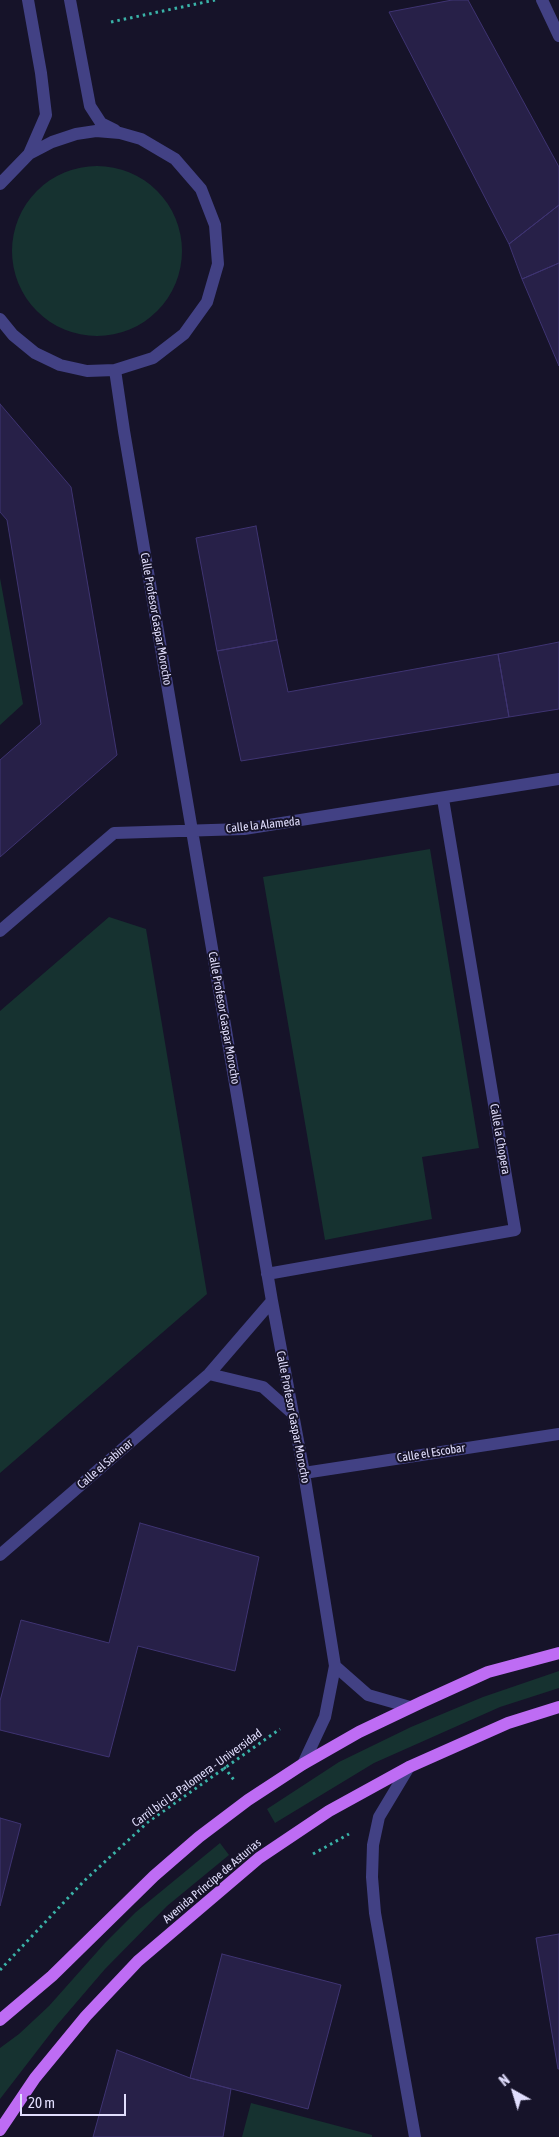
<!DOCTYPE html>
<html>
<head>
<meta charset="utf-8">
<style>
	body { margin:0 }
	#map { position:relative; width:559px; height:2137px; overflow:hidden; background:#161329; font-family:"Asap Condensed",sans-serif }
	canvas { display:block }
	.north { position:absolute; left:489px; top:2067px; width:50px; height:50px; -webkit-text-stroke:4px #161329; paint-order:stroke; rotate:321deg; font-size:14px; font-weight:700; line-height:20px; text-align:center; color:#e0ddfc }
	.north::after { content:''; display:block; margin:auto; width:18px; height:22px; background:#e0ddfc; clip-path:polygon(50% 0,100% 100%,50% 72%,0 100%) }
	.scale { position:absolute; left:20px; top:2094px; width:106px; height:22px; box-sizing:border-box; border:2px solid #e0ddfc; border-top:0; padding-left:6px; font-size:15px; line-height:18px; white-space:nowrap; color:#e0ddfc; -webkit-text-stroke:4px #161329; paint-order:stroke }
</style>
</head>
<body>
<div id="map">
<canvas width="559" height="2137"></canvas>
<div class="north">N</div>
<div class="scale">20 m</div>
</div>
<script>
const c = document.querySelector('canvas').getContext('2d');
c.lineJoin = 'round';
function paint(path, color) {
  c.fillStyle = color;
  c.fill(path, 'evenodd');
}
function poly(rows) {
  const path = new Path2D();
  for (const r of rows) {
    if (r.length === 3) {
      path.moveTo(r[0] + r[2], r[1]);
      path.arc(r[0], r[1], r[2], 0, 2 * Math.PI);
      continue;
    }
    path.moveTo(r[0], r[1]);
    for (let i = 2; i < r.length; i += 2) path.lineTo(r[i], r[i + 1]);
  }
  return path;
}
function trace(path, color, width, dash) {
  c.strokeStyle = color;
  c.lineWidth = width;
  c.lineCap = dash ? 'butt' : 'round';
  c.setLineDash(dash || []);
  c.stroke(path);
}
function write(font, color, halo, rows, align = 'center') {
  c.font = font + ' "Asap Condensed",sans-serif';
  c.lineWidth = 4;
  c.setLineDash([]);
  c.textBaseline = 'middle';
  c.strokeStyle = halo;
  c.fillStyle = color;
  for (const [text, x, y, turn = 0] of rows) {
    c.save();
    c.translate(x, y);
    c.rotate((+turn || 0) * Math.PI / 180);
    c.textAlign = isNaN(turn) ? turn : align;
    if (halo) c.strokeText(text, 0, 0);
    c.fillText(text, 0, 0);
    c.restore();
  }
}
paint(poly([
	[97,251,85],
	[0,578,23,704,0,725],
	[430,849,479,1148,422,1157,432,1219,325,1240,263,877],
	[109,917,146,929,207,1294,0,1473,0,1011],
	[559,1671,559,1688,500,1707,374,1763,275,1823,267,1809,339,1762,411,1727,483,1697],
	[220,1843,229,1855,167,1906,105,1969,57,2025,0,2099,0,2048,19,2034,49,2006,105,1943,136,1912],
	[251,2103,372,2135,372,2137,242,2137]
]), '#163230');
const building = poly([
	[452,0,468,0,559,167,559,205,509,244,389,12,452,0],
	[559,205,559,263,522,279,509,244,559,205],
	[559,263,559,366,522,279,559,263],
	[0,404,71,487,117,755,0,857,0,760,41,724,7,520,0,512,0,404],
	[256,526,277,640,217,651,196,538,256,526],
	[277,640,288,692,498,654,509,717,241,761,217,651,277,640],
	[559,642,559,709,509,717,498,654,559,642],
	[140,1523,259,1557,235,1671,138,1646,109,1757,0,1730,0,1701,21,1620,109,1643,140,1523],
	[0,1818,21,1824,0,1906,0,1818],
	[559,1934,559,2069,558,2069,536,1938,559,1934],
	[222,1954,341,1985,308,2109,190,2078,222,1954],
	[117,2050,190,2078,231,2089,223,2137,93,2137,117,2050]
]);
paint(building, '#272048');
trace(building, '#3f3472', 1);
trace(poly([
	[111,22,215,0],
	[224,1767,234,1780],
	[313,1854,349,1834],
	[0,1970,84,1881,148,1822,280,1729]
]), '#3ab3a8', 3, [2.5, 4]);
trace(poly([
	[28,0,41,73,46,115,29,154],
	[70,0,90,106,101,123,115,130],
	[542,0,559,36],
	[0,184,29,154,52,142,76,134,96,131,120,133,141,139,175,159,201,189,215,225,218,264,207,302,184,334,153,358,115,370,87,371,60,365,35,353,13,335,0,319],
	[115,370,124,431,272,1301,304,1473,335,1666,325,1717,303,1764],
	[0,931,114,833,244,829,559,779],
	[267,1274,515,1230,443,799],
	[209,1374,263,1387,291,1412],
	[304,1473,559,1434],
	[0,1555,209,1374,272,1301],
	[335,1666,368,1695,410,1707],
	[409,1767,379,1817,373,1845,372,1877,375,1913,415,2137]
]), '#424184', 12);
trace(poly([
	[0,2020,52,1976,154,1876,199,1837,248,1800,303,1764,359,1732,422,1702,488,1672,559,1653],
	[0,2130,35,2078,86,2016,138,1961,259,1858,329,1811,409,1767,508,1723,559,1707]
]), '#be6cf4', 12);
write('12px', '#e0ddfc', '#161329', [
	["Calle Profesor Gaspar Morocho",156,619,80],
	["Calle la Alameda",263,825,-6],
	["Calle Profesor Gaspar Morocho",224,1018,80],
	["Calle la Chopera",500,1139,80],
	["Calle Profesor Gaspar Morocho",293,1417,79],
	["Calle el Escobar",431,1453,-9],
	["Calle el Sabinar",105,1464,-41],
	["Carril bici La Palomera - Universidad",197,1778,-36],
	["Avenida Príncipe de Asturias",212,1881,-40]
]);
</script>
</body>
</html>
